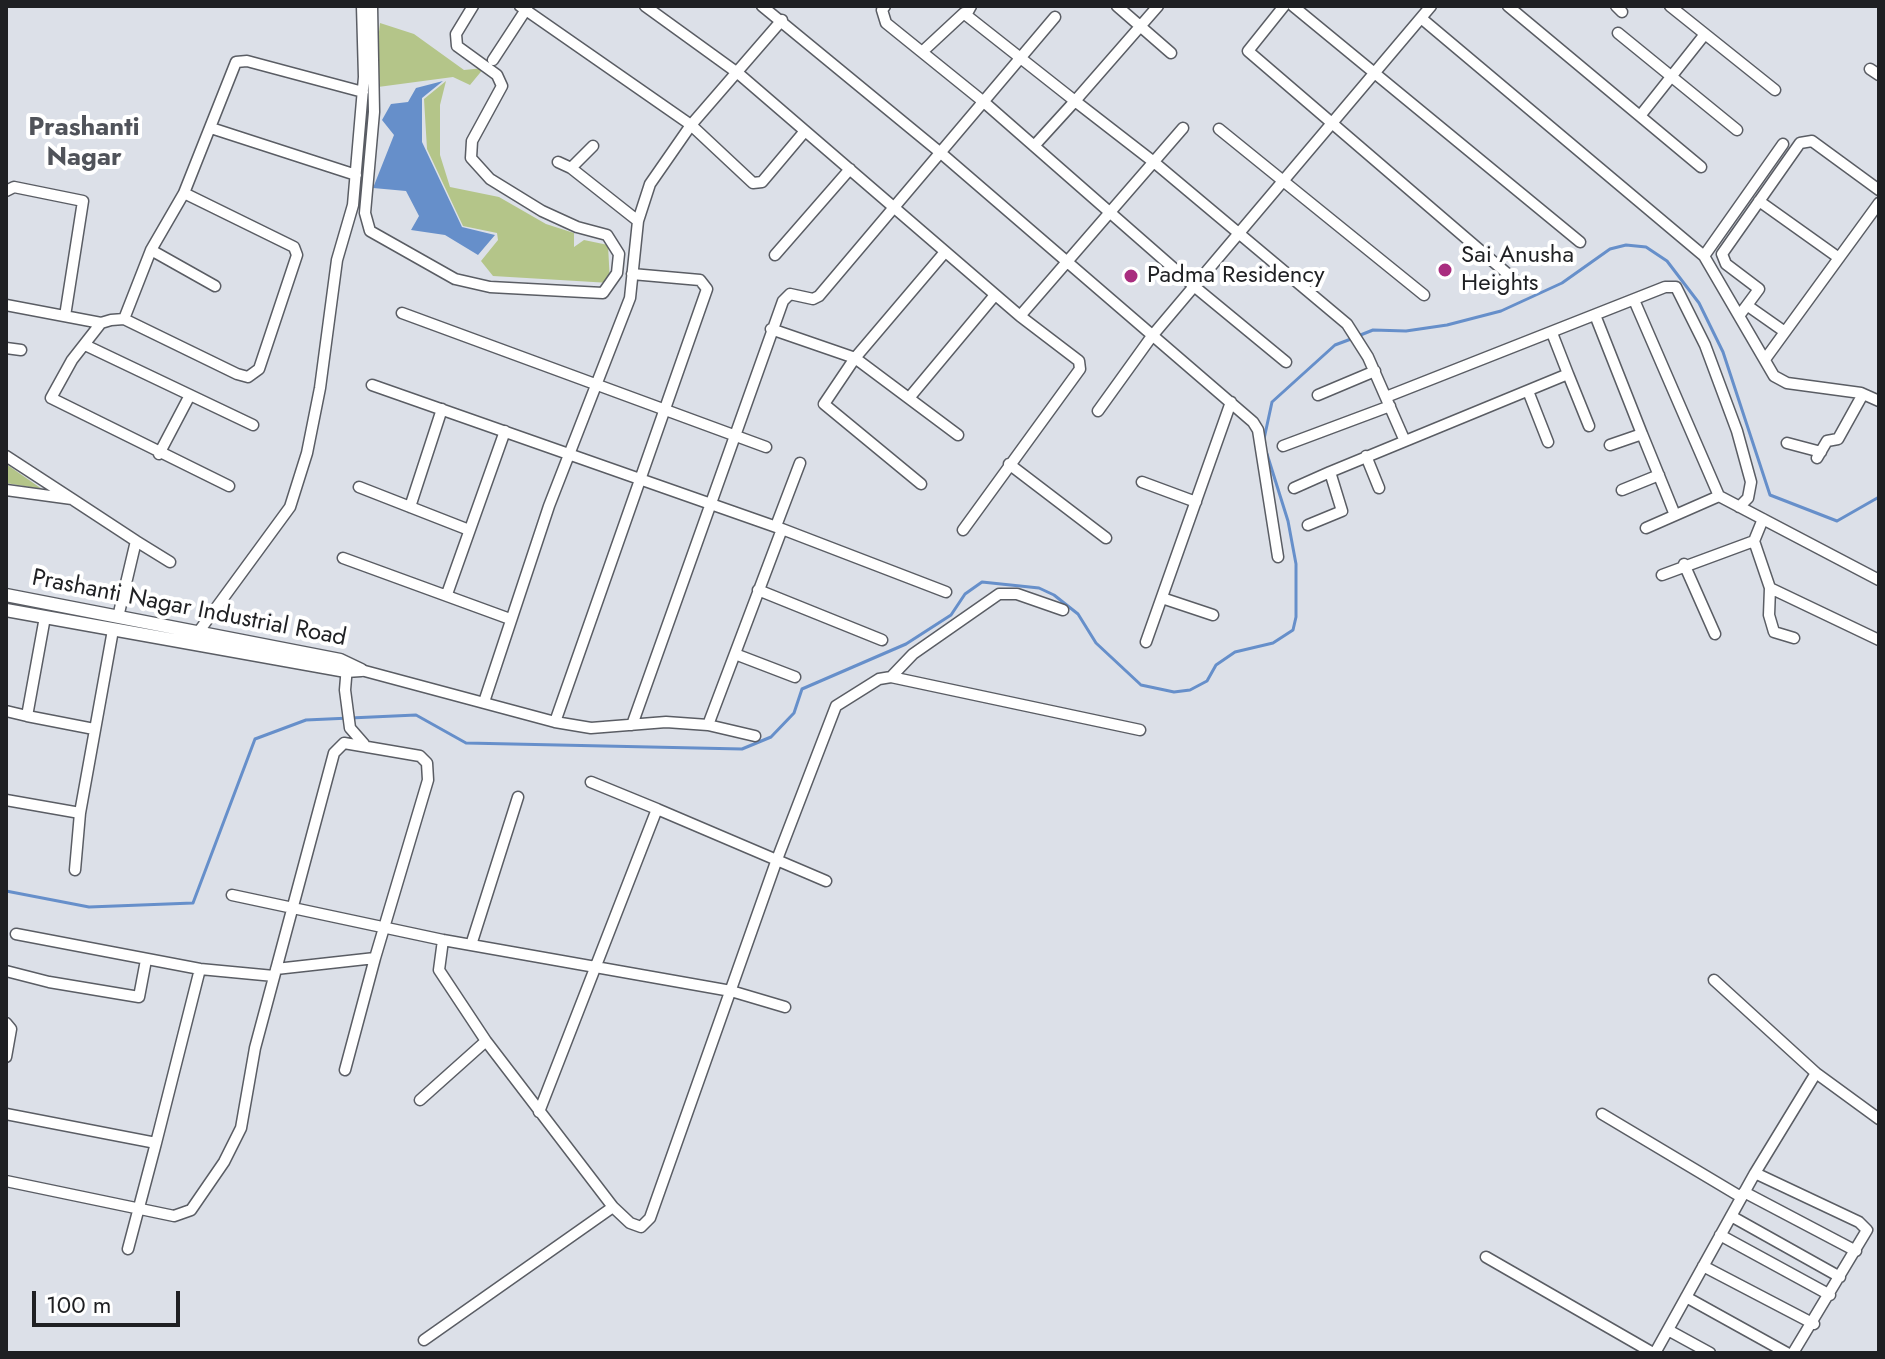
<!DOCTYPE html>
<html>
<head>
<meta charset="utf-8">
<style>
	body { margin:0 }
	#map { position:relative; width:1885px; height:1359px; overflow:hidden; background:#dce0e8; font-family:Jost,sans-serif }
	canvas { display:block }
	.frame { position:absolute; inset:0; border:8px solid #1f2023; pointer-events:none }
	.scale { position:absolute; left:32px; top:1291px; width:148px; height:36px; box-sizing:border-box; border:4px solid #1f2023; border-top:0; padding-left:10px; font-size:24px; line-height:28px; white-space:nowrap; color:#1f2023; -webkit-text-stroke:6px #fff; paint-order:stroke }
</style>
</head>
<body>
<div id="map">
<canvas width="1885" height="1359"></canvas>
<div class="frame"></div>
<div class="scale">100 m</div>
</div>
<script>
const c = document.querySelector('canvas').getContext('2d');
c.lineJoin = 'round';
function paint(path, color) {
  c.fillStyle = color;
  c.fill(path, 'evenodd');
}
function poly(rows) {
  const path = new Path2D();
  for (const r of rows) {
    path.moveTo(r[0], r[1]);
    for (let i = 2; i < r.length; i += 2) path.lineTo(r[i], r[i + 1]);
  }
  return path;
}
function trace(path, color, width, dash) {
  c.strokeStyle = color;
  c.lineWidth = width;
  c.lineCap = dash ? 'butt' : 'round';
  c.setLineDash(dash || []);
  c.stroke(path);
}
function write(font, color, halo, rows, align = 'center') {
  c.font = font + ' Jost,sans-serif';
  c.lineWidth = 8;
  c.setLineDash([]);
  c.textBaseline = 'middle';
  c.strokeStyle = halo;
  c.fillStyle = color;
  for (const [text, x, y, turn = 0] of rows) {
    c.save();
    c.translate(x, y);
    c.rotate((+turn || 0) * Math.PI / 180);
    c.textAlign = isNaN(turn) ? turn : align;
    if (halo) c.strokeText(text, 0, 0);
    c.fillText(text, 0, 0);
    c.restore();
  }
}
paint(poly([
	[380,23,414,34,464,70,484,68,470,85,453,77,378,87,375,67],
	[446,81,440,105,440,155,450,187,499,197,546,224,574,233,574,247,584,240,608,245,610,283,493,276,481,261,498,240,497,233,463,226,427,149,424,99],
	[6,464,42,489,6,483]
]), '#b4c589');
paint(poly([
	[443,81,422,98,422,142,462,227,495,235,478,255,445,235,411,230,419,216,406,191,373,188,394,135,382,120,391,104,408,102,416,88]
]), '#668fca');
trace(poly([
	[1358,336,1373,330,1406,331,1447,325,1501,311,1562,283,1610,249,1626,245,1646,247,1667,261,1699,303,1723,352,1770,495,1837,521,1879,497],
	[1264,439,1272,402,1335,345,1351,339],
	[6,891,89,907,193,903,255,739,306,720,416,715,466,743,742,749,771,737,794,713,802,689,906,644,951,615,965,594,982,582,1039,588,1054,595,1078,614,1096,643,1141,685,1174,692,1190,690,1207,681,1216,665,1235,652,1273,643,1293,630,1296,617,1296,564,1288,521,1267,454]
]), '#668fca', 3);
const minor = poly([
	[372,6,374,112,365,213,370,231,455,279,490,287,603,293,617,273,619,254,607,235,577,227,542,211,490,179,471,158,472,141,502,86,497,75,457,46,456,34,473,6],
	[520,6,691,125,753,183,762,182,805,131],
	[645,6,739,74,1020,316,1079,361,1080,369,963,530],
	[762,6,942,154,1253,422,1258,430,1278,557],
	[885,6,882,10,886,23,985,103,1195,287,1286,362],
	[971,6,966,15,1075,101,1158,6],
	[1117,6,1171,53],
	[1284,6,1248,51,1517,282],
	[1293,6,1580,242],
	[1508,6,1701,167],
	[1616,6,1622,12],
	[1421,18,1704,256,1783,144],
	[1618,33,1737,130],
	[1705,34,1775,90],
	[922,52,964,13],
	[493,60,527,8],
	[1870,69,1879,75],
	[1640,116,1705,34,1670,6],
	[211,128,356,175],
	[1219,129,1424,295],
	[1034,146,1075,101,1155,163,1347,324,1368,357,1404,439],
	[558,162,571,168,638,221],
	[571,168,593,146],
	[6,191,14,187,83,201,65,316],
	[184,193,294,247,297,255,259,369,248,377,237,374,124,319,111,320,101,323,72,360,51,398,229,486],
	[1759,201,1839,258],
	[151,250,215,286],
	[775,255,850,169],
	[1704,256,1774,376,1787,383,1861,393,1879,401],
	[1634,300,1719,496,1646,528],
	[6,305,101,323],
	[1748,306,1785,332],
	[402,313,766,447],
	[1595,315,1642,434,1610,445],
	[1020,316,1183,128],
	[1739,316,1759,289,1726,264,1722,254,1800,143,1812,141,1879,190],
	[124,319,151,250,184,193,236,62,247,61,363,92],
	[771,329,855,358,958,435],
	[1552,333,1568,374],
	[85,345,253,425],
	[6,348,21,350],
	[1766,358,1879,203],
	[372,385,782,529,708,725],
	[1528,391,1548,442],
	[1318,395,1375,371],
	[1386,397,1665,287,1676,287,1705,345,1737,431,1751,482,1748,498,1739,507],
	[909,398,995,295],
	[1098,411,1152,336,1431,6],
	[1642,434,1675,515],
	[1787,443,1821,452],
	[1283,446,1390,406],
	[159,454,190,395],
	[6,456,72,499,6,490],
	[1366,456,1379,488],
	[1817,458,1827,441,1838,439,1863,394],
	[1009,464,1106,538],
	[1142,482,1196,502],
	[921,484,824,404,855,358,945,252],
	[359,487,469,530],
	[1294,488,1330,472],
	[1622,490,1659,475],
	[1719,496,1879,580],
	[72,499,136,541,118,617],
	[410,507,442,409],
	[1308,525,1342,511,1330,472,1568,374,1589,426],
	[776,526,800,463],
	[782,529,946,592],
	[136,541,170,562],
	[1754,541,1770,588,1879,640],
	[343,558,510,619],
	[1684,564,1715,634],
	[1662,575,1754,541,1763,519],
	[1770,588,1769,615,1774,632,1794,638],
	[758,590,882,640],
	[447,594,505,431],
	[1162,598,1213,615],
	[194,638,290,507,307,453,320,388,337,260,353,205,364,77,362,6],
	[1146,642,1231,402],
	[735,654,795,677],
	[347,666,345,690,350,728,364,744],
	[361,670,555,722,591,728,666,722,708,725,755,736],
	[891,677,913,654,999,594,1017,594,1063,610],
	[484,702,549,506,630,298,638,221,650,184,691,125,782,20],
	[6,711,27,716,45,617],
	[27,716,94,729],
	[555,722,707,289,700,280,632,274],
	[632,725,783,301,790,294,813,299,819,296,1055,17],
	[591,782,657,809],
	[6,800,80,813],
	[75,870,80,813,113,630],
	[232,895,443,940,731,991,785,1007],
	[16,934,200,969,274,976],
	[443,940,439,970,486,1041,613,1207,630,1223,641,1227,650,1218,776,862,836,706,879,679,891,677,1140,730],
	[471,945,518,797],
	[276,969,375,958],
	[6,971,49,982,139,997,146,960],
	[1714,980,1816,1073,1879,1119],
	[6,1023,11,1029,6,1057],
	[420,1100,486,1041],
	[539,1112,657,809,826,881],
	[6,1114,156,1143,200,969],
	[1602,1114,1741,1197],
	[1755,1173,1859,1222,1867,1230,1793,1353],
	[6,1181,174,1216,191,1210,224,1162,241,1128,255,1048,334,753,344,743,420,756,427,763,428,780,375,958,345,1070],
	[1744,1192,1856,1251],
	[1731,1216,1840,1277],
	[1720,1235,1830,1295],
	[128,1249,156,1143],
	[1486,1257,1653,1353],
	[1703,1266,1814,1324],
	[1686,1297,1787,1353],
	[1668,1330,1710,1353],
	[424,1340,613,1207],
	[1655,1353,1755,1173,1816,1073]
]);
const tertiary = poly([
	[6,595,340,660,361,670],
	[6,610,346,671,361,670]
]);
trace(minor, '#5a5d64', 13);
trace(tertiary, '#5a5d64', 15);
trace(minor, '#fff', 10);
trace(tertiary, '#fff', 12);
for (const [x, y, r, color] of [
	[1445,270,8,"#a92d7f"],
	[1131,276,8,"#a92d7f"]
]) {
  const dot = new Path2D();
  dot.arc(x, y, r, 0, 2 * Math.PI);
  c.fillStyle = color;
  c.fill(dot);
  trace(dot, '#fff', 3);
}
write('24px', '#1f2023', '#fff', [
	["Sai Anusha",1461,256],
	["Heights",1461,284],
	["Padma Residency",1147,276]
], 'left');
write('24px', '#1f2023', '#fff', [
	["Prashanti Nagar Industrial Road",189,609,11]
]);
write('bold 26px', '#50535a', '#fff', [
	["Prashanti",84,129],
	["Nagar",84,159]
]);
</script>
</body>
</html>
